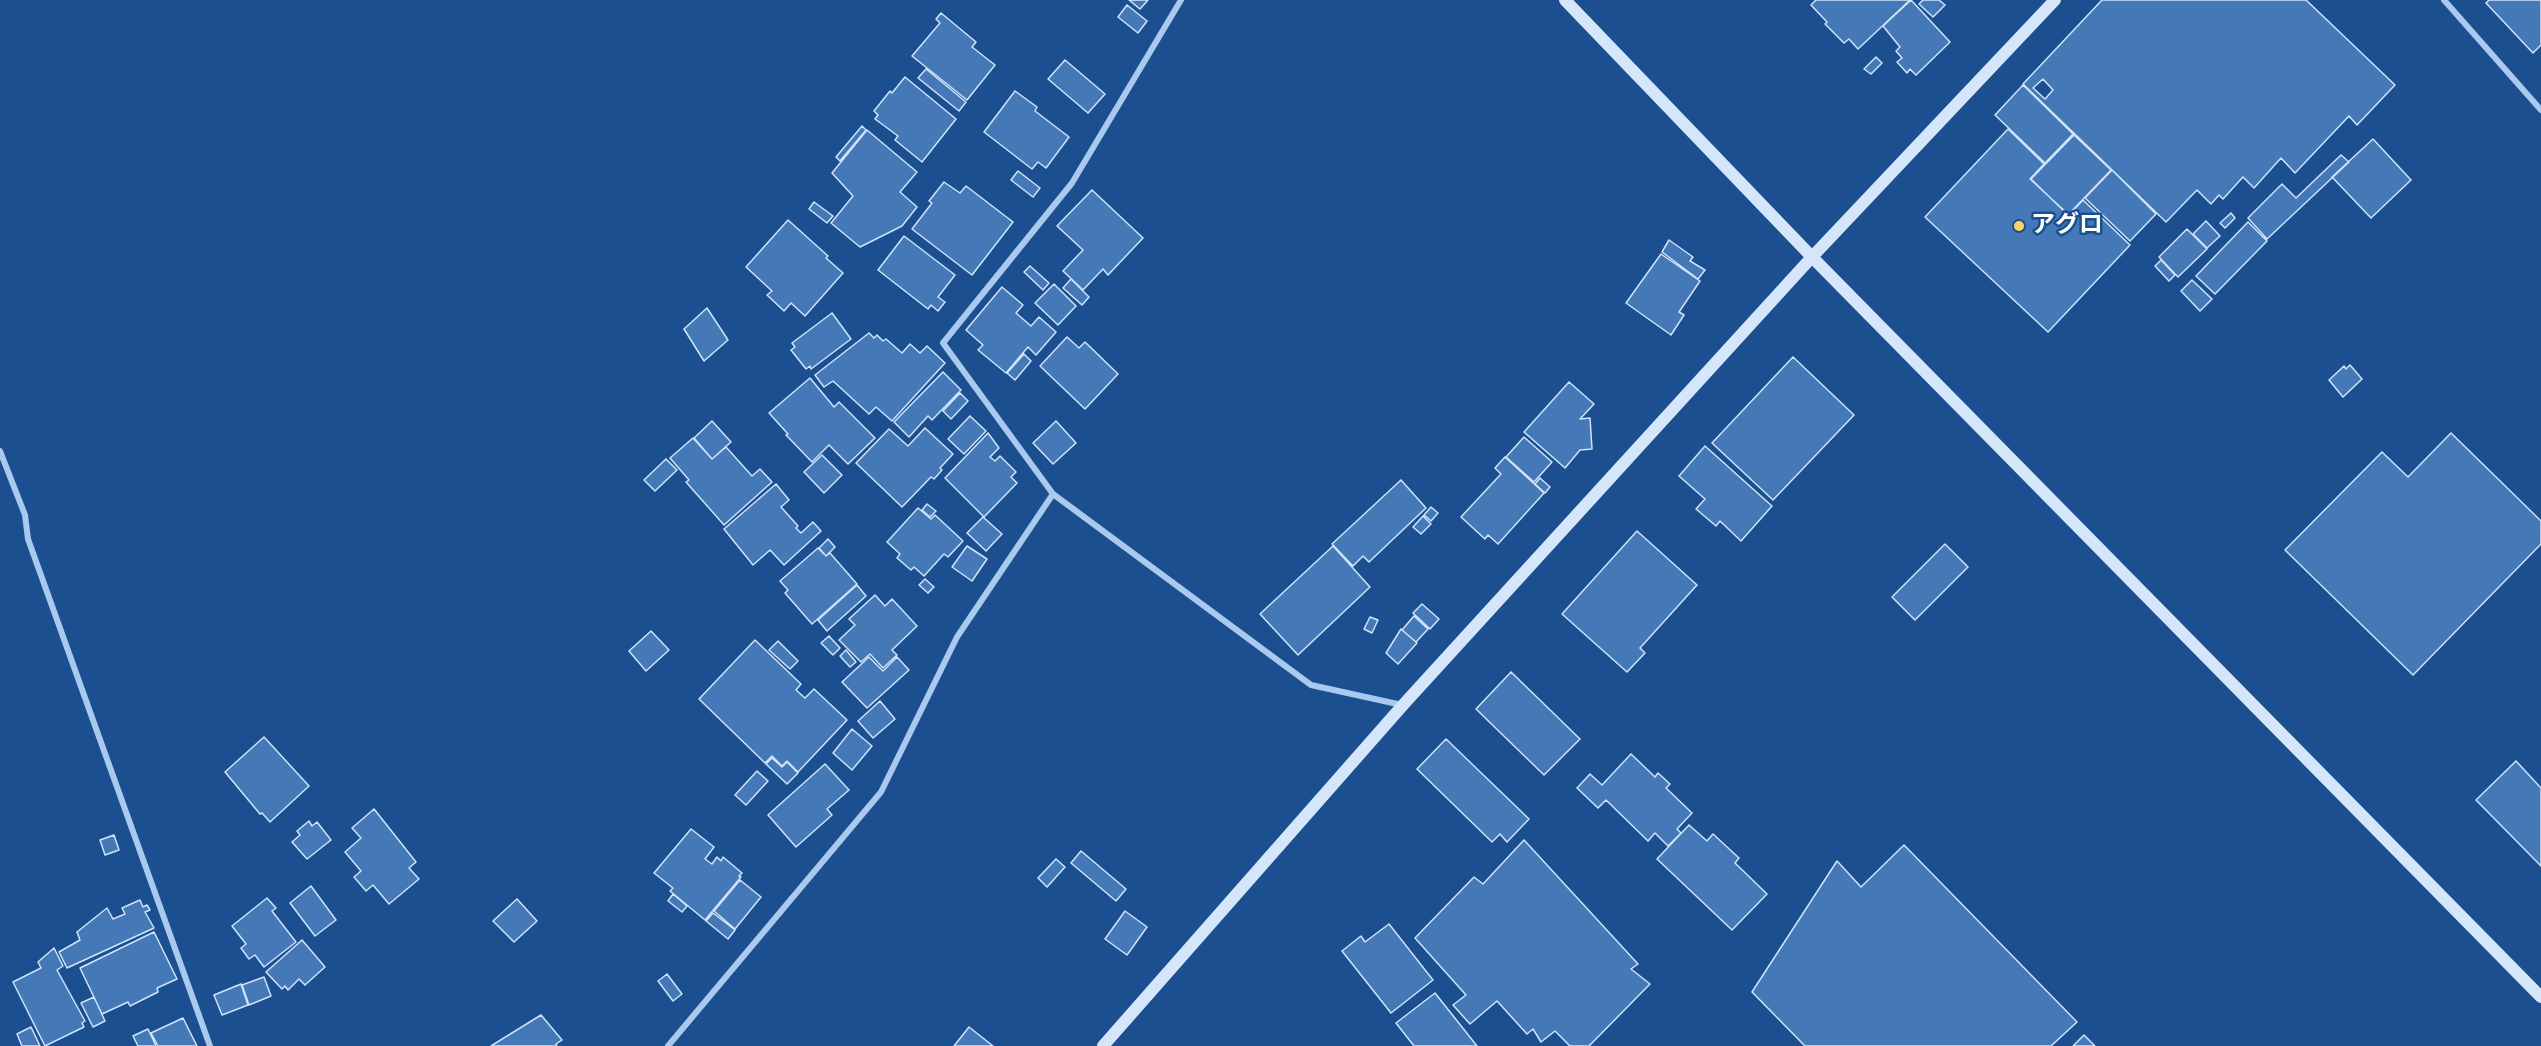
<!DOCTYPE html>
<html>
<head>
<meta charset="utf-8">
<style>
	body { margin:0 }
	canvas { display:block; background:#1b4f8f }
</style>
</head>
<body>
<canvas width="2541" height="1046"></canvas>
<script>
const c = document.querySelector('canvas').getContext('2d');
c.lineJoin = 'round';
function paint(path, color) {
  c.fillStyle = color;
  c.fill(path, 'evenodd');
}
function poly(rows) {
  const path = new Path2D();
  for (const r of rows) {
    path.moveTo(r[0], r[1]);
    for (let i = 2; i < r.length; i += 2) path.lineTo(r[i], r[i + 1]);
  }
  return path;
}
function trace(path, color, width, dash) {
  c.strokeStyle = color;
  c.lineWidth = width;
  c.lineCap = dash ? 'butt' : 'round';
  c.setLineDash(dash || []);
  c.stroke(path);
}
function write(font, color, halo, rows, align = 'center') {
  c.font = font + ' Jost,"Noto Sans JP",sans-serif';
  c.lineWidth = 5;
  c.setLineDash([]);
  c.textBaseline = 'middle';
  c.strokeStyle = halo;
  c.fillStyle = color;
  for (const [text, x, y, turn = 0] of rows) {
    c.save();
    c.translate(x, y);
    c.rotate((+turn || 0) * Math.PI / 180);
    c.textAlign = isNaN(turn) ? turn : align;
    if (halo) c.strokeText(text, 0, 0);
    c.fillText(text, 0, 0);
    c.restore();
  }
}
const building = poly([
	[1129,0,1148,0,1140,9,1129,0],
	[1816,0,1910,0,1858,49,1849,39,1844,43,1825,24,1827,22,1811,5,1816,0],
	[1911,0,1950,42,1916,75,1910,69,1907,73,1897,62,1902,58,1896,51,1900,47,1883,26,1911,0],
	[1923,0,1939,0,1945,5,1933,17,1919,4,1923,0],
	[2102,0,2306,0,2395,85,2357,125,2349,116,2295,173,2281,158,2254,188,2243,177,2223,199,2219,195,2211,204,2197,190,2166,222,2023,84,2102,0],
	[2043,79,2053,90,2045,99,2033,88,2043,79],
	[2489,0,2541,0,2541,45,2533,53,2486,3,2489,0],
	[1127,5,1147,21,1138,33,1118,17,1127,5],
	[941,13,976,42,972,47,995,65,967,100,912,56,940,23,936,19,941,13],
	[1876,57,1882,63,1871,74,1864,69,1876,57],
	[1065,60,1105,94,1088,113,1048,79,1065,60],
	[926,69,966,102,959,111,918,78,926,69],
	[905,77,956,119,922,162,895,140,898,136,875,119,878,115,874,111,890,91,892,93,905,77],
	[2023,85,2073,134,2045,163,1995,115,2023,85],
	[1015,91,1037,107,1035,111,1069,137,1046,168,1038,162,1032,169,984,132,1015,91],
	[862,126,866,130,840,161,836,157,862,126],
	[2008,129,2044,164,2030,179,2069,215,2083,200,2130,245,2048,332,1925,217,2008,129],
	[867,130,917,172,900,192,917,207,902,226,860,247,831,223,853,196,832,173,867,130],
	[2074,135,2111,170,2068,215,2031,179,2074,135],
	[2373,139,2411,180,2371,218,2332,177,2373,139],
	[2341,155,2349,162,2267,239,2248,218,2282,184,2296,198,2341,155],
	[2112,170,2156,214,2130,241,2085,198,2112,170],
	[1018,171,1040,188,1033,197,1011,180,1018,171],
	[944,182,960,193,966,186,1013,222,972,275,912,229,932,203,929,201,944,182],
	[1092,190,1143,238,1108,275,1103,269,1083,290,1063,271,1083,250,1057,226,1092,190],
	[814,202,833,216,827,223,809,209,814,202],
	[2231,213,2235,218,2225,228,2220,223,2231,213],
	[788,220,828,256,826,258,843,273,805,316,791,303,784,311,767,295,772,291,746,267,788,220],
	[2206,221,2220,236,2207,248,2193,234,2206,221],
	[2248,222,2267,241,2215,294,2196,276,2248,222],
	[2187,229,2207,249,2178,277,2159,257,2187,229],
	[904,236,955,275,938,297,945,302,938,311,931,305,928,309,878,270,904,236],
	[1669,240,1693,257,1690,261,1705,270,1698,279,1662,252,1669,240],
	[1661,254,1700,281,1679,312,1684,315,1671,335,1626,303,1661,254],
	[2161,260,2175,275,2169,281,2155,266,2161,260],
	[1030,266,1049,283,1043,290,1024,272,1030,266],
	[1071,279,1089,297,1082,305,1063,288,1071,279],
	[2192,280,2212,299,2200,311,2181,291,2192,280],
	[1054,284,1076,306,1058,325,1035,303,1054,284],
	[1002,287,1023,305,1016,313,1031,326,1039,317,1056,332,1036,355,1028,347,1006,373,978,350,983,345,966,330,1002,287],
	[707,308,728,340,704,361,684,329,707,308],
	[832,313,851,339,811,369,810,366,806,369,791,350,795,347,792,343,832,313],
	[869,333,874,338,877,335,883,341,886,339,902,353,910,344,920,353,927,346,945,363,892,421,876,407,869,414,833,381,824,387,815,375,869,333],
	[1067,337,1079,348,1085,342,1118,374,1085,409,1040,366,1067,337],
	[1024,354,1031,361,1015,380,1007,373,1024,354],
	[1793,357,1854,415,1773,500,1712,443,1793,357],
	[2350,365,2362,379,2343,397,2329,380,2344,366,2346,369,2350,365],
	[943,372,961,390,932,420,928,416,909,437,894,422,943,372],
	[810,378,834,407,839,402,875,438,848,464,829,445,812,462,786,435,788,434,769,413,810,378],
	[1569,382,1594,404,1580,419,1590,418,1592,449,1580,450,1565,468,1524,432,1569,382],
	[960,393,968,401,951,419,943,411,960,393],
	[970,416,986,431,964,454,948,439,970,416],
	[712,421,731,442,712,459,694,438,712,421],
	[1056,421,1076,443,1053,464,1033,443,1056,421],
	[925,428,953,454,940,468,942,470,934,479,931,477,902,507,856,463,889,429,908,446,925,428],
	[988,433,999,448,990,457,995,461,1000,456,1016,472,1011,477,1017,483,984,517,945,478,988,433],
	[2451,433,2541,521,2541,544,2413,675,2285,550,2382,452,2408,477,2451,433],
	[1524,437,1552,462,1534,482,1506,457,1524,437],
	[693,438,712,459,726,447,752,476,760,469,772,482,724,525,686,482,689,480,670,458,693,438],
	[1705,446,1772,506,1741,541,1720,521,1716,526,1696,509,1705,499,1679,476,1705,446],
	[822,455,842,475,824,493,804,472,822,455],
	[1505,457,1544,493,1498,544,1488,535,1485,539,1461,517,1501,474,1495,468,1505,457],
	[666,459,677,470,655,491,644,480,666,459],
	[1540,478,1550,487,1545,493,1535,484,1540,478],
	[1401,480,1426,508,1369,562,1363,556,1353,566,1332,544,1401,480],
	[776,484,789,500,781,507,798,526,796,528,801,533,813,522,821,531,784,565,770,550,753,565,724,529,776,484],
	[927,504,936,511,930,517,922,510,927,504],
	[1431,507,1438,513,1431,521,1424,515,1431,507],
	[918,508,931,519,935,515,963,541,948,557,944,554,924,576,914,567,911,570,897,558,900,554,887,542,918,508],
	[1423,516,1431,524,1421,534,1413,527,1423,516],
	[983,517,1002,534,986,551,967,533,983,517],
	[1637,531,1697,585,1640,648,1645,653,1627,672,1562,614,1637,531],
	[828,539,835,547,826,556,819,548,828,539],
	[1945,544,1968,567,1915,620,1892,597,1945,544],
	[967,546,987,559,972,581,952,567,967,546],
	[1333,546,1370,587,1298,655,1260,614,1333,546],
	[818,548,826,556,830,553,857,584,812,624,785,593,788,590,780,581,818,548],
	[925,579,934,587,928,593,919,585,925,579],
	[857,585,866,596,827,631,818,620,857,585],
	[875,595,885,606,892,599,917,626,892,650,897,655,883,668,870,654,861,662,839,640,855,625,849,619,875,595],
	[1422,604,1439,619,1430,629,1413,613,1422,604],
	[1414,616,1428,629,1416,642,1402,630,1414,616],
	[1370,617,1378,620,1372,633,1364,629,1370,617],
	[1401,629,1417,643,1398,664,1386,653,1401,629],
	[651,631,669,650,646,671,629,651,651,631],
	[829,636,840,648,833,655,821,643,829,636],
	[755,640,801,684,796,690,805,698,814,689,847,720,798,772,787,761,782,766,772,756,765,763,699,699,755,640],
	[778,641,798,661,790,669,769,650,778,641],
	[846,650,856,662,850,667,840,656,846,650],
	[869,657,883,671,897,657,909,670,867,708,842,682,869,657],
	[1511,672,1580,739,1544,775,1476,709,1511,672],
	[880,701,895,719,873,738,858,721,880,701],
	[852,729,872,746,852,770,833,753,852,729],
	[264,737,309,786,270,822,262,813,260,814,225,772,264,737],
	[1446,739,1529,819,1507,842,1500,834,1492,842,1417,769,1446,739],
	[1631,754,1655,777,1658,773,1670,784,1666,788,1692,813,1677,829,1681,833,1668,846,1655,833,1648,841,1606,800,1598,808,1577,788,1590,774,1602,785,1631,754],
	[772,758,782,767,787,762,798,773,787,784,766,764,772,758],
	[2516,761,2541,788,2541,866,2476,800,2516,761],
	[825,764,849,790,827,809,832,815,796,847,768,815,825,764],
	[757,771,768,781,746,805,735,795,757,771],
	[374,809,416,862,409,868,419,879,389,904,373,885,366,891,354,877,361,871,345,852,361,838,352,828,374,809],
	[309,821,312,826,317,822,331,840,307,859,292,842,300,835,297,831,309,821],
	[1689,825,1707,841,1713,834,1739,858,1735,863,1767,894,1732,930,1657,859,1689,825],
	[691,829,714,847,705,859,712,864,717,857,721,861,723,857,742,873,739,876,741,877,705,920,670,891,673,888,654,873,691,829],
	[114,835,119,850,105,855,100,840,114,835],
	[1524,840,1638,964,1631,969,1650,984,1589,1046,1570,1046,1555,1031,1541,1042,1533,1029,1527,1034,1497,1001,1470,1024,1453,1005,1466,995,1415,938,1474,877,1483,884,1524,840],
	[1904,845,2077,1022,2051,1046,1805,1046,1752,992,1837,861,1861,887,1904,845],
	[1081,851,1126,889,1116,901,1071,863,1081,851],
	[1056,859,1065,867,1047,887,1038,878,1056,859],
	[740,880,761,897,735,929,714,911,740,880],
	[311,886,336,920,315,936,290,903,311,886],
	[673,894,687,906,682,912,668,901,673,894],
	[267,898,276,908,272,911,296,942,264,967,255,955,249,959,241,948,246,944,232,926,267,898],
	[517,899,537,921,514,942,493,921,517,899],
	[140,900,143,907,147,905,150,910,145,912,154,928,67,968,59,952,80,940,77,932,107,908,113,919,125,914,122,908,140,900],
	[1125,911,1147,927,1127,955,1105,939,1125,911],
	[713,913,735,930,728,939,706,921,713,913],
	[1389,924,1433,980,1391,1013,1342,951,1361,936,1365,942,1389,924],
	[154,932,177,979,157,988,158,992,130,1006,128,1002,102,1014,80,968,154,932],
	[302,940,325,967,305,985,299,979,288,990,285,986,282,989,266,972,302,940],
	[54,948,63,966,57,970,85,1021,82,1023,84,1027,45,1046,13,982,41,968,38,962,54,948],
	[667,974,682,994,673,1001,658,981,667,974],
	[264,977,271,996,249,1005,242,985,264,977],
	[241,984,248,1005,222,1015,214,995,241,984],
	[1435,993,1477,1046,1414,1046,1396,1023,1435,993],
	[94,997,105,1021,93,1027,81,1003,94,997],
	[541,1015,562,1040,556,1044,557,1046,491,1046,541,1015],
	[183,1018,197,1046,158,1046,151,1033,183,1018],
	[31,1027,40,1046,22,1046,17,1034,31,1027],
	[969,1027,993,1046,954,1046,969,1027],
	[148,1029,156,1046,138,1046,133,1036,148,1029],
	[2084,1035,2095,1046,2073,1046,2084,1035]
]);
paint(building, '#4478b7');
trace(building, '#cfe3fa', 1.5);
trace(poly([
	[1181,0,1072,183,943,343,1053,494,1311,685,1402,705],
	[2444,0,2541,110],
	[0,451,25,515,28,539,210,1046],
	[668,1046,881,792,957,637,1053,494]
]), '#a9c9ee', 6);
trace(poly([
	[1565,0,1812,257,2541,997],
	[1103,1046,1403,705,1812,257,2055,0]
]), '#d6e6fa', 12);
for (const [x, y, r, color] of [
	[2019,226,6,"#ffd166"]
]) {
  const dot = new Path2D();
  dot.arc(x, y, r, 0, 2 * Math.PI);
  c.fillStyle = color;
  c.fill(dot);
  trace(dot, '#1b4f8f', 2);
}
write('bold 24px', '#fff', '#1b4f8f', [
	["アグロ",2031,226]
], 'left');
</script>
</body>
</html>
